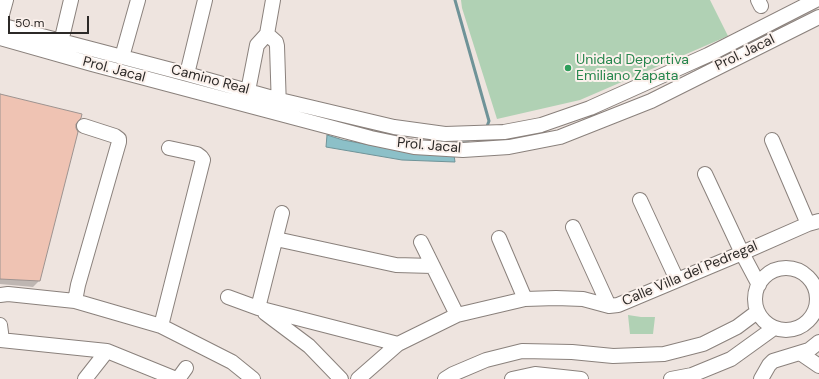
<!DOCTYPE html>
<html>
<head>
<meta charset="utf-8">
<style>
	body { margin:0 }
	#map { position:relative; width:819px; height:379px; overflow:hidden; background:#eee4df; font-family:"DM Sans",sans-serif }
	canvas { display:block }
	.scale { position:absolute; left:8px; top:16px; width:81px; height:18px; box-sizing:border-box; border:2px solid #2c2927; border-top:0; padding-left:5px; font-size:12px; line-height:14px; white-space:nowrap; color:#2c2927; -webkit-text-stroke:3px #fbf1ec; paint-order:stroke }
</style>
</head>
<body>
<div id="map">
<canvas width="819" height="379"></canvas>
<div class="scale">50 m</div>
</div>
<script>
const c = document.querySelector('canvas').getContext('2d');
c.lineJoin = 'round';
function paint(path, color) {
  c.fillStyle = color;
  c.fill(path, 'evenodd');
}
function poly(rows) {
  const path = new Path2D();
  for (const r of rows) {
    if (r.length === 3) {
      path.moveTo(r[0] + r[2], r[1]);
      path.arc(r[0], r[1], r[2], 0, 2 * Math.PI);
      continue;
    }
    path.moveTo(r[0], r[1]);
    for (let i = 2; i < r.length; i += 2) path.lineTo(r[i], r[i + 1]);
  }
  return path;
}
function trace(path, color, width, dash) {
  c.strokeStyle = color;
  c.lineWidth = width;
  c.lineCap = dash ? 'butt' : 'round';
  c.setLineDash(dash || []);
  c.stroke(path);
}
function write(font, color, halo, rows, align = 'center') {
  c.font = font + ' "DM Sans",sans-serif';
  c.lineWidth = 4;
  c.setLineDash([]);
  c.textBaseline = 'middle';
  c.strokeStyle = halo;
  c.fillStyle = color;
  for (const [text, x, y, turn = 0] of rows) {
    c.save();
    c.translate(x, y);
    c.rotate((+turn || 0) * Math.PI / 180);
    c.textAlign = isNaN(turn) ? turn : align;
    if (halo) c.strokeText(text, 0, 0);
    c.fillText(text, 0, 0);
    c.restore();
  }
}
paint(poly([
	[461,0,710,0,728,36,580,100,497,119,462,8],
	[628,315,641,317,655,317,653,334,630,334]
]), '#b0d1b4');
const water = poly([
	[327,135,343,140,403,151,454,155,455,162,402,160,326,147,327,135]
]);
paint(water, '#8cc0c8');
trace(water, '#6f9398', 1);
paint(poly([
	[0,95,75,123,39,281,33,287,0,284]
]), '#0003');
trace(poly([
	[455,0,489,121,486,129],
	[455,143,469,143]
]), '#6f9398', 3);
const building = poly([
	[0,94,82,114,81,118,76,124,76,128,78,132,40,281,0,279,0,94]
]);
paint(building, '#efc3b3');
trace(building, '#9d9390', 1);
const minor = poly([
	[758,0,761,6],
	[0,22,6,0],
	[0,25,187,74,280,100,394,127,445,134,504,132,541,125,590,108,708,55,816,0],
	[267,34,276,42,277,46,279,108],
	[0,38,92,64,371,138,414,147,463,150,509,147,560,137,651,101,819,17],
	[61,42,71,0],
	[122,57,138,0],
	[187,74,205,0],
	[248,91,257,45,267,34,273,0],
	[772,140,808,224],
	[705,174,742,253,759,285],
	[640,200,677,280],
	[573,227,609,306],
	[499,238,525,299],
	[276,239,396,265,433,266],
	[421,242,457,315],
	[786,299,31],
	[0,295,8,294,75,301,161,326,232,362,253,379],
	[228,297,258,308,398,344],
	[75,301,78,285,119,142,119,139,115,136,84,126],
	[258,308,282,213],
	[265,313,309,346,341,379],
	[0,325,2,340],
	[161,326,203,160,201,157,197,154,169,148],
	[0,340,107,351,176,379],
	[800,353,819,366],
	[85,379,107,351],
	[178,379,186,368],
	[358,379,398,344,457,315,525,299,556,298,583,299,609,306,618,305,742,253,808,224,819,221],
	[445,379,453,374,486,360,522,351,572,352,613,356,664,354,703,344,737,327,757,312],
	[512,379,535,374,581,379],
	[671,379,692,375,731,359,774,328],
	[761,379,769,365,773,361,809,350,819,342]
]);
trace(minor, '#8a817c', 16);
trace(minor, '#fff', 14);
for (const [x, y, r, color] of [
	[568,68,4,"#2e9e5b"]
]) {
  const dot = new Path2D();
  dot.arc(x, y, r, 0, 2 * Math.PI);
  c.fillStyle = color;
  c.fill(dot);
  trace(dot, '#fbf1ec', 1.5);
}
write('14px', '#2c2927', '#fbf1ec', [
	["Prol. Jacal",745,53,-26],
	["Prol. Jacal",114,70,15],
	["Camino Real",210,80,15],
	["Prol. Jacal",429,146,5],
	["Calle Villa del Pedregal",690,274,-23]
]);
write('14px', '#27864d', '#fbf1ec', [
	["Unidad Deportiva",576,60],
	["Emiliano Zapata",576,76]
], 'left');
</script>
</body>
</html>
